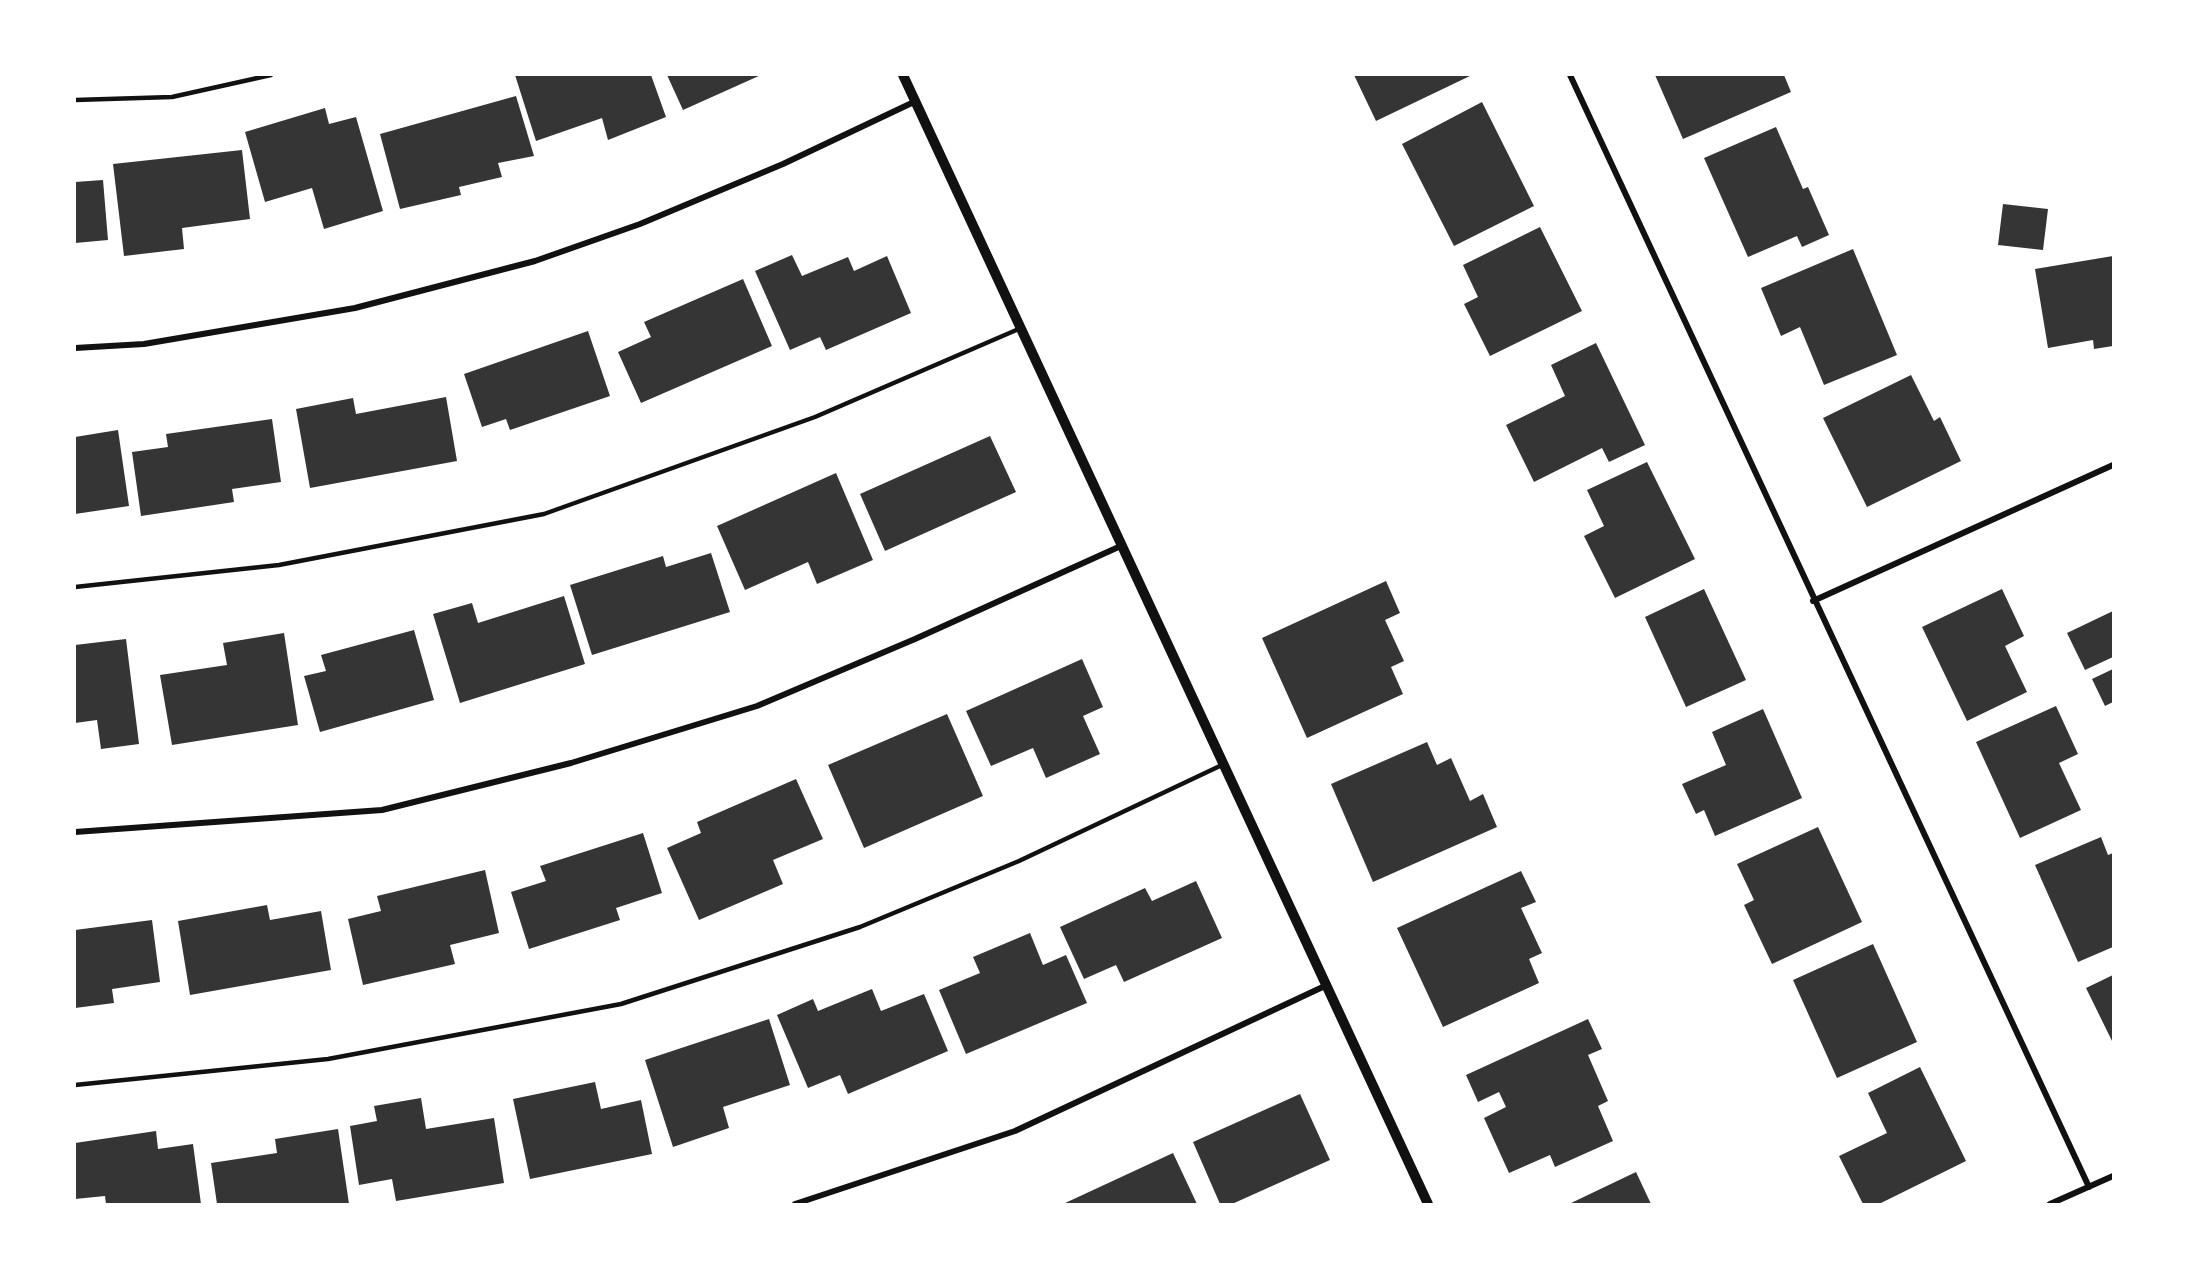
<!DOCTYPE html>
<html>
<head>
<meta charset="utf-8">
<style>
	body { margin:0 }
	#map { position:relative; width:2188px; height:1279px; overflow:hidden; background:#fff; font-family:"Archivo Narrow",sans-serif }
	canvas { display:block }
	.frame { position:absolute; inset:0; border:76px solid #fff; pointer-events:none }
</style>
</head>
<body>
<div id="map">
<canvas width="2188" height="1279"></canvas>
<div class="frame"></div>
</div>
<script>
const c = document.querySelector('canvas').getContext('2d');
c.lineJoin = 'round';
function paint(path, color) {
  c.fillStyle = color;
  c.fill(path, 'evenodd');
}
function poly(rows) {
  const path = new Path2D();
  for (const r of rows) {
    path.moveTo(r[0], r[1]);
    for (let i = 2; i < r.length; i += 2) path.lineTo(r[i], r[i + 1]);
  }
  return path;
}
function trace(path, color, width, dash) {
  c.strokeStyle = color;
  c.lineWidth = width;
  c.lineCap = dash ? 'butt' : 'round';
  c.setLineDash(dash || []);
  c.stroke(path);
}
paint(poly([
	[515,75,651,75,666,117,608,140,602,118,536,141],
	[667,75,761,75,683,110],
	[1354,75,1472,75,1376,121],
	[1655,75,1784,75,1791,92,1683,139],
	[516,96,534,156,498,163,502,177,459,187,461,195,400,209,380,134],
	[1482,102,1534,206,1454,246,1402,144],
	[325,108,329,124,356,117,383,211,324,229,312,188,265,202,245,132],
	[1776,127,1803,189,1808,187,1829,235,1802,247,1797,236,1748,257,1704,158],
	[242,150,250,219,182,228,184,249,124,256,113,164],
	[103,180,108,240,75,243,75,182],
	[2003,204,2048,209,2043,250,1998,245],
	[1540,227,1582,311,1490,356,1464,304,1478,297,1463,265],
	[1853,249,1897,355,1824,385,1800,327,1781,336,1761,288],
	[792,255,802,276,848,257,854,271,887,256,911,313,826,350,820,337,790,350,755,271],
	[2113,256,2113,346,2094,349,2093,340,2048,348,2035,269],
	[743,279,772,346,641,403,618,352,651,337,644,322],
	[588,331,610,396,510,430,506,419,482,427,464,374],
	[1596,343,1645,445,1609,462,1602,448,1534,482,1506,425,1565,396,1551,365],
	[1911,375,1934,421,1940,417,1961,461,1867,507,1823,418],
	[446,397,457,461,310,488,296,409,353,398,356,414],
	[272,419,281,482,232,489,234,502,141,516,132,452,168,447,166,434],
	[118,430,129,506,75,514,75,437],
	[990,436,1016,492,885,551,860,494],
	[1647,462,1695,559,1615,598,1584,536,1604,526,1587,490],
	[836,473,873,560,817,584,808,562,745,590,717,526],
	[711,553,730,612,592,655,570,585,663,556,666,567],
	[1386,581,1400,613,1385,620,1404,661,1391,667,1403,694,1307,738,1262,638],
	[1704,589,1746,680,1686,707,1645,617],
	[2002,589,2024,636,2005,646,2027,692,1967,721,1922,627],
	[564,596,585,664,460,703,433,614,472,603,478,623],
	[2113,611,2113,657,2085,670,2067,633],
	[414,630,434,700,320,732,304,676,326,671,321,655],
	[284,633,298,725,172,745,160,675,227,665,223,643],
	[126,639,139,744,101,749,97,720,75,723,75,645],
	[1082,659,1103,707,1083,716,1100,754,1046,778,1033,748,991,766,966,711],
	[2113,669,2113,702,2105,706,2092,679],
	[2056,706,2078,754,2059,763,2081,810,2020,838,1976,742],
	[1763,709,1802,798,1715,836,1704,810,1696,814,1682,784,1726,765,1712,732],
	[947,714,983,796,864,848,828,765],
	[1427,742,1437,765,1451,758,1470,801,1483,794,1497,827,1373,882,1331,784],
	[796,779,823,839,773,860,783,884,699,920,667,848,701,833,697,822],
	[1818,827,1862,922,1772,964,1744,905,1754,900,1737,864],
	[643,833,662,893,616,908,620,920,529,949,511,892,546,881,540,866],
	[2101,837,2108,855,2113,853,2113,947,2078,962,2035,865],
	[485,870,499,933,450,945,455,964,363,985,348,919,381,911,377,896],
	[1521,871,1536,902,1521,908,1542,953,1529,959,1539,983,1443,1027,1397,928],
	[1196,881,1222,938,1124,982,1116,965,1084,979,1060,927,1145,888,1152,901],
	[267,905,270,920,321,911,331,970,190,995,178,921],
	[152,920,160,982,112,989,114,1003,75,1008,75,930],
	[1030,933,1043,965,1066,955,1087,1003,966,1054,939,990,980,973,973,957],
	[1873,944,1917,1042,1837,1078,1793,980],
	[2113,975,2113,1043,2086,988],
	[872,989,881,1011,924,994,948,1051,848,1094,840,1075,808,1088,777,1015,813,999,818,1011],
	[769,1019,790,1085,723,1107,729,1128,673,1147,645,1060],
	[1588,1019,1602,1049,1588,1055,1608,1101,1598,1106,1613,1141,1555,1167,1550,1155,1509,1173,1484,1118,1506,1107,1499,1092,1478,1102,1466,1075],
	[1920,1067,1966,1161,1879,1204,1863,1204,1839,1156,1887,1133,1868,1093],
	[595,1082,601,1109,641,1100,652,1154,530,1179,513,1099],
	[1300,1094,1330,1160,1232,1204,1220,1204,1193,1142],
	[421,1098,426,1129,494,1118,504,1183,396,1201,392,1179,359,1185,350,1126,377,1121,374,1106],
	[338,1129,349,1204,217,1204,211,1163,277,1153,275,1139],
	[156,1131,158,1149,193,1144,201,1204,106,1204,105,1196,75,1199,75,1143],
	[1173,1153,1197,1204,1063,1204],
	[1636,1172,1651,1204,1569,1204]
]), '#353535');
trace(poly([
	[75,100,172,97,271,75],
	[75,587,279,565,544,514,815,417,1021,328],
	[75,1085,328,1059,621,1004,860,927,1019,861,1222,765]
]), '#111', 4.5);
trace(poly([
	[1570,75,2089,1187],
	[75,348,144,344,355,308,535,261,640,224,783,164,916,101],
	[1813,601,2113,465],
	[75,832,382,810,571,763,757,706,915,639,1123,545],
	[795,1204,1015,1131,1327,985],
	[2050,1204,2113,1176]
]), '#111', 6);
trace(poly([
	[903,75,1428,1204]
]), '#111', 10);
</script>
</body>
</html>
